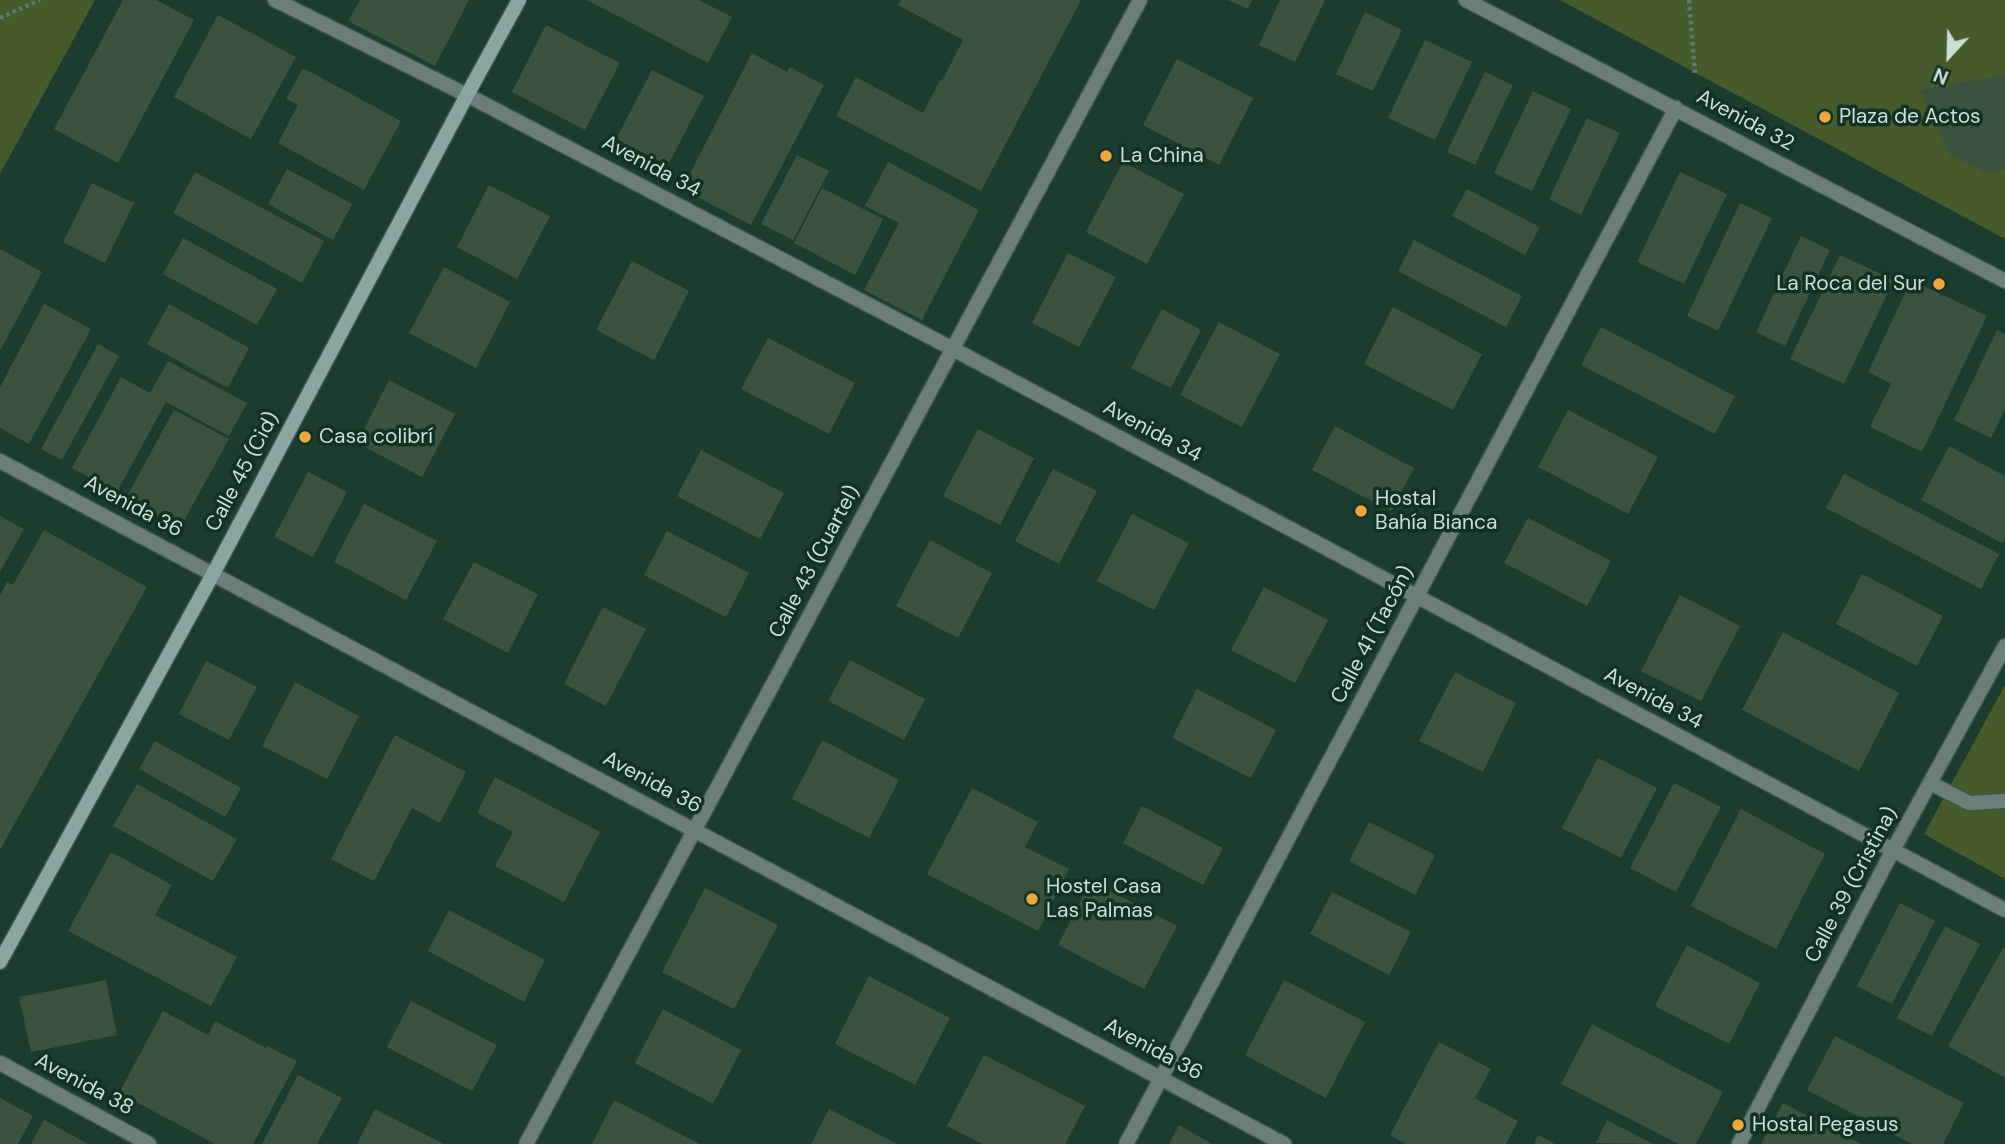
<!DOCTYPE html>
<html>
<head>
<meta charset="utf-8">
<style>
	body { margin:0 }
	#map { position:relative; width:2005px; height:1144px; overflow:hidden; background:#1b3c2f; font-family:"DM Sans",sans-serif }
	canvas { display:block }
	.north { position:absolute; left:1914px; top:21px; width:70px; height:70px; -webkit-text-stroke:5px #113225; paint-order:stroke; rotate:202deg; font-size:19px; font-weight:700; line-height:28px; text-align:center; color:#ccded6 }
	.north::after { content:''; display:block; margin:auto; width:24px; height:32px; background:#ccded6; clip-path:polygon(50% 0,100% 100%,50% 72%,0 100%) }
</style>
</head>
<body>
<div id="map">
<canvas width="2005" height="1144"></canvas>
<div class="north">N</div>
</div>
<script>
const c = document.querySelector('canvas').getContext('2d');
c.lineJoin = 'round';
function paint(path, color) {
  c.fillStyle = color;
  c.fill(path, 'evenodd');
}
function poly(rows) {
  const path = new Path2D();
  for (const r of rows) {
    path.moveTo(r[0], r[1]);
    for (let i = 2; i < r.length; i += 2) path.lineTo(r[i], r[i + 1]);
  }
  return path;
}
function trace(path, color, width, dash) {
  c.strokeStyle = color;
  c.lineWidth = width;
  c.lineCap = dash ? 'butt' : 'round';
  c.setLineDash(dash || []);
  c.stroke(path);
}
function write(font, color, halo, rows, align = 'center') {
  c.font = font + ' "DM Sans",sans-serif';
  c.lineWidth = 7;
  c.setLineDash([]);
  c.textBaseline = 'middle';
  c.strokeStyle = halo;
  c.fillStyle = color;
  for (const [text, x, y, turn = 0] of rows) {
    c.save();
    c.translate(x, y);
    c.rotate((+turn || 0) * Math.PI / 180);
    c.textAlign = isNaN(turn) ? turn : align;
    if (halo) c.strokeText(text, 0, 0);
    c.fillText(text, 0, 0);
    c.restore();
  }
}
paint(poly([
	[0,0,95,0,0,174],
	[1560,0,2005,0,2005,239,1720,86],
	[2005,685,2005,879,1924,834]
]), '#465a2c');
paint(poly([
	[123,0,156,0,194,20,118,163,54,129],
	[360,0,469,0,435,66,348,21],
	[587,0,699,0,732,17,708,63],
	[901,0,1081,0,981,191,836,116,856,77,923,113,940,80,942,81,963,40,898,5],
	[1228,0,1252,0,1248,9],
	[1280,0,1325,0,1295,62,1259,45],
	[1365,12,1402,30,1373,91,1336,74],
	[218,15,296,57,251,139,174,97],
	[546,25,620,63,585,130,512,92],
	[1425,40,1472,62,1435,140,1388,118],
	[752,53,787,72,790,67,824,85,751,225,682,189],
	[1177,59,1253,98,1219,165,1143,125],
	[303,68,401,121,364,190,278,143,298,105,286,99],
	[652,70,704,96,668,165,616,139],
	[1485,72,1513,85,1475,165,1447,152],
	[2005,75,2005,170,1985,172,1951,156,1920,90],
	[1533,91,1571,109,1532,191,1494,173],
	[1587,118,1620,133,1581,215,1549,199],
	[797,155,829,171,793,240,761,224],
	[888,162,979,210,922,320,864,290,899,223,865,206],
	[1123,162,1184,194,1147,264,1086,232],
	[287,169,352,204,333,240,268,204],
	[195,172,324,241,302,283,173,213],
	[1680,172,1727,194,1684,284,1637,262],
	[92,183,134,203,105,263,63,242],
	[489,185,550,216,517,279,457,247],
	[822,188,883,219,855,275,794,243],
	[1467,189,1540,227,1525,255,1452,216],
	[1740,203,1772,218,1718,331,1687,316],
	[1801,236,1830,250,1785,346,1756,332],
	[183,238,277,289,257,325,163,274],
	[1414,240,1522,296,1506,327,1398,271],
	[0,249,42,272,0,351],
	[1068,253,1116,277,1079,347,1032,323],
	[1840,255,1894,280,1844,384,1790,359],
	[632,261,689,291,654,360,596,330],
	[444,267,510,302,476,368,409,333],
	[1911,280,1987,316,1922,452,1870,427,1891,384,1868,372],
	[44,304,91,329,29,444,0,428,0,387],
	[169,304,249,348,228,388,147,344],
	[1393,307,1482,354,1453,410,1364,364],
	[1162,309,1201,330,1171,388,1131,368],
	[1219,322,1280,354,1242,427,1180,395],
	[1601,327,1735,396,1715,434,1581,365],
	[1997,330,2005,334,2005,409,1991,438,1954,420],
	[768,338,855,383,829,434,741,389],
	[98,344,119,356,62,460,41,449],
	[168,361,247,403,229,436,166,402,117,492,72,468,121,377,150,393],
	[389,380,455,414,422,477,357,443],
	[174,410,229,439,180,528,126,498],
	[1568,410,1658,457,1628,514,1538,467],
	[1335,426,1414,468,1391,511,1312,470],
	[978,429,1034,458,1000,525,943,496],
	[1949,446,2005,476,2005,537,2002,543,1921,500],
	[701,450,784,493,760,539,677,496],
	[1053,469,1097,491,1059,564,1015,541],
	[308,472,347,492,313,557,274,537],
	[1844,474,1999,554,1981,589,1826,508],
	[364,504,437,541,406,600,334,562],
	[1132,514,1189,543,1154,610,1097,581],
	[0,516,24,529,0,572],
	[1528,518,1611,561,1587,606,1504,563],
	[44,530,147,587,0,850,0,595,7,582,13,585],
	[667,531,749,573,726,617,644,575],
	[930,540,992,573,958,638,896,606],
	[474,562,538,594,508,653,443,619],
	[1862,574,1943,616,1917,666,1836,624],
	[1264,587,1328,620,1295,683,1231,650],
	[1680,595,1740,626,1701,701,1641,671],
	[603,607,646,629,606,706,564,684],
	[1783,632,1899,693,1859,771,1742,710],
	[850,660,925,699,904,740,828,701],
	[206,661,257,687,229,740,179,714],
	[1455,672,1516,703,1483,772,1419,741],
	[295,682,359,716,327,779,262,746],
	[1197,689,1276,730,1251,778,1172,738],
	[395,735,466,772,440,823,412,808,374,881,331,859],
	[822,740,899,780,869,838,792,799],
	[155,741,241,788,225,817,139,769],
	[1598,758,1657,788,1621,858,1562,828],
	[495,777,600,832,564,902,495,866,513,832,477,813],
	[1674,783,1721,807,1676,892,1630,868],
	[137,784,237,839,213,881,113,826],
	[972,788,1038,822,1025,847,1069,869,1038,931,927,874],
	[1142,806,1223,848,1203,885,1123,843],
	[1741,809,1825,854,1776,949,1691,906],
	[1369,822,1435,855,1415,895,1349,861],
	[111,852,172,885,155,915,237,957,211,1006,68,931],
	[1091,881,1177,926,1144,989,1058,945],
	[705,888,778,925,734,1009,662,972],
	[1332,892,1411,932,1389,975,1310,934],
	[1900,903,1935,921,1892,1004,1857,986],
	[449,910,545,960,524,1002,428,951],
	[1945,926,1980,944,1932,1036,1897,1018],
	[1687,945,1760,983,1729,1044,1655,1006],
	[2003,948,2005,949,2005,1078,1948,1046],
	[869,976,950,1018,915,1085,835,1044],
	[106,980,117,1035,31,1052,19,997],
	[1284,980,1365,1022,1326,1098,1245,1055],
	[411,1001,497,1045,472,1091,387,1047],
	[663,1009,741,1050,713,1104,635,1063],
	[163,1011,208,1035,215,1021,266,1048,267,1046,297,1061,253,1144,215,1144,119,1093],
	[1592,1024,1723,1092,1696,1144,1679,1144,1561,1084],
	[1835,1036,1964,1103,1943,1144,1912,1144,1807,1090],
	[1439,1042,1491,1069,1475,1098,1518,1121,1506,1144,1406,1144,1390,1135],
	[984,1055,1085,1106,1065,1144,983,1144,947,1126],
	[298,1075,342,1098,317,1144,262,1144],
	[0,1098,33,1116,18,1144,0,1144],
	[614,1100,700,1144,592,1144],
	[1783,1103,1861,1144,1761,1144],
	[375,1109,444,1144,357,1144],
	[829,1109,897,1144,811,1144],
	[44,1120,88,1144,31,1144],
	[1607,1120,1653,1144,1596,1143],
	[1179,1125,1212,1144,1169,1144],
	[1538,1135,1555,1144,1534,1144]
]), '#3b533e');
const lane = poly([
	[1930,783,1969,803,2005,801]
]);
const street = poly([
	[275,0,467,95,953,349,2005,910],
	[1466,0,2005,281],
	[0,461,1284,1144],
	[0,1063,149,1144],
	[526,1144,1140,0],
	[1126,1144,1676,108],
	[1739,1144,1893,850,2005,646]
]);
const secondary = poly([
	[0,962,213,574,467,95,519,0]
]);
trace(lane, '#3b594d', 17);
trace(street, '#3b594d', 17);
trace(secondary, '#3b594d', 17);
trace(poly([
	[1689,0,1695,73],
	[0,18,40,0]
]), '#5f7a6f', 4.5, [3.5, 3.5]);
trace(lane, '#6c7d7a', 14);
trace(street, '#6c7d7a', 14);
trace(secondary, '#8ba6a1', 14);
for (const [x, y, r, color] of [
	[1825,117,7,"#eea73c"],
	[1106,156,7,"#eea73c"],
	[1939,284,7,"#eea73c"],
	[305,437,7,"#eea73c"],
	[1361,511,7,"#eea73c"],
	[1032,899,7,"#eea73c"],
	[1738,1125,7,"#eea73c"]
]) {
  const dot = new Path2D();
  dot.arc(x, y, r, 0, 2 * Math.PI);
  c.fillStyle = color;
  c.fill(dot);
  trace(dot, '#113225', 2.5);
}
write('21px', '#ccded6', '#113225', [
	["Plaza de Actos",1839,117],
	["La China",1120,156],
	["La Roca del Sur",1925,284,"right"],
	["Casa colibrí",319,437],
	["Hostal",1375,499],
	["Bahía Bianca",1375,523],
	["Hostel Casa",1046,887],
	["Las Palmas",1046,911],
	["Hostal Pegasus",1752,1125]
], 'left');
write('21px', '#ccded6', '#113225', [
	["Avenida 32",1745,121,28],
	["Avenida 34",651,167,28],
	["Avenida 34",1152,432,28],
	["Calle 45 (Cid)",243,472,-62],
	["Avenida 36",133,507,28],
	["Calle 43 (Cuartel)",815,562,-62],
	["Calle 41 (Tacón)",1373,635,-62],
	["Avenida 34",1653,699,28],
	["Avenida 36",652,783,28],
	["Calle 39 (Cristina)",1852,885,-62],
	["Avenida 36",1153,1050,28],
	["Avenida 38",84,1085,28]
]);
</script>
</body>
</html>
